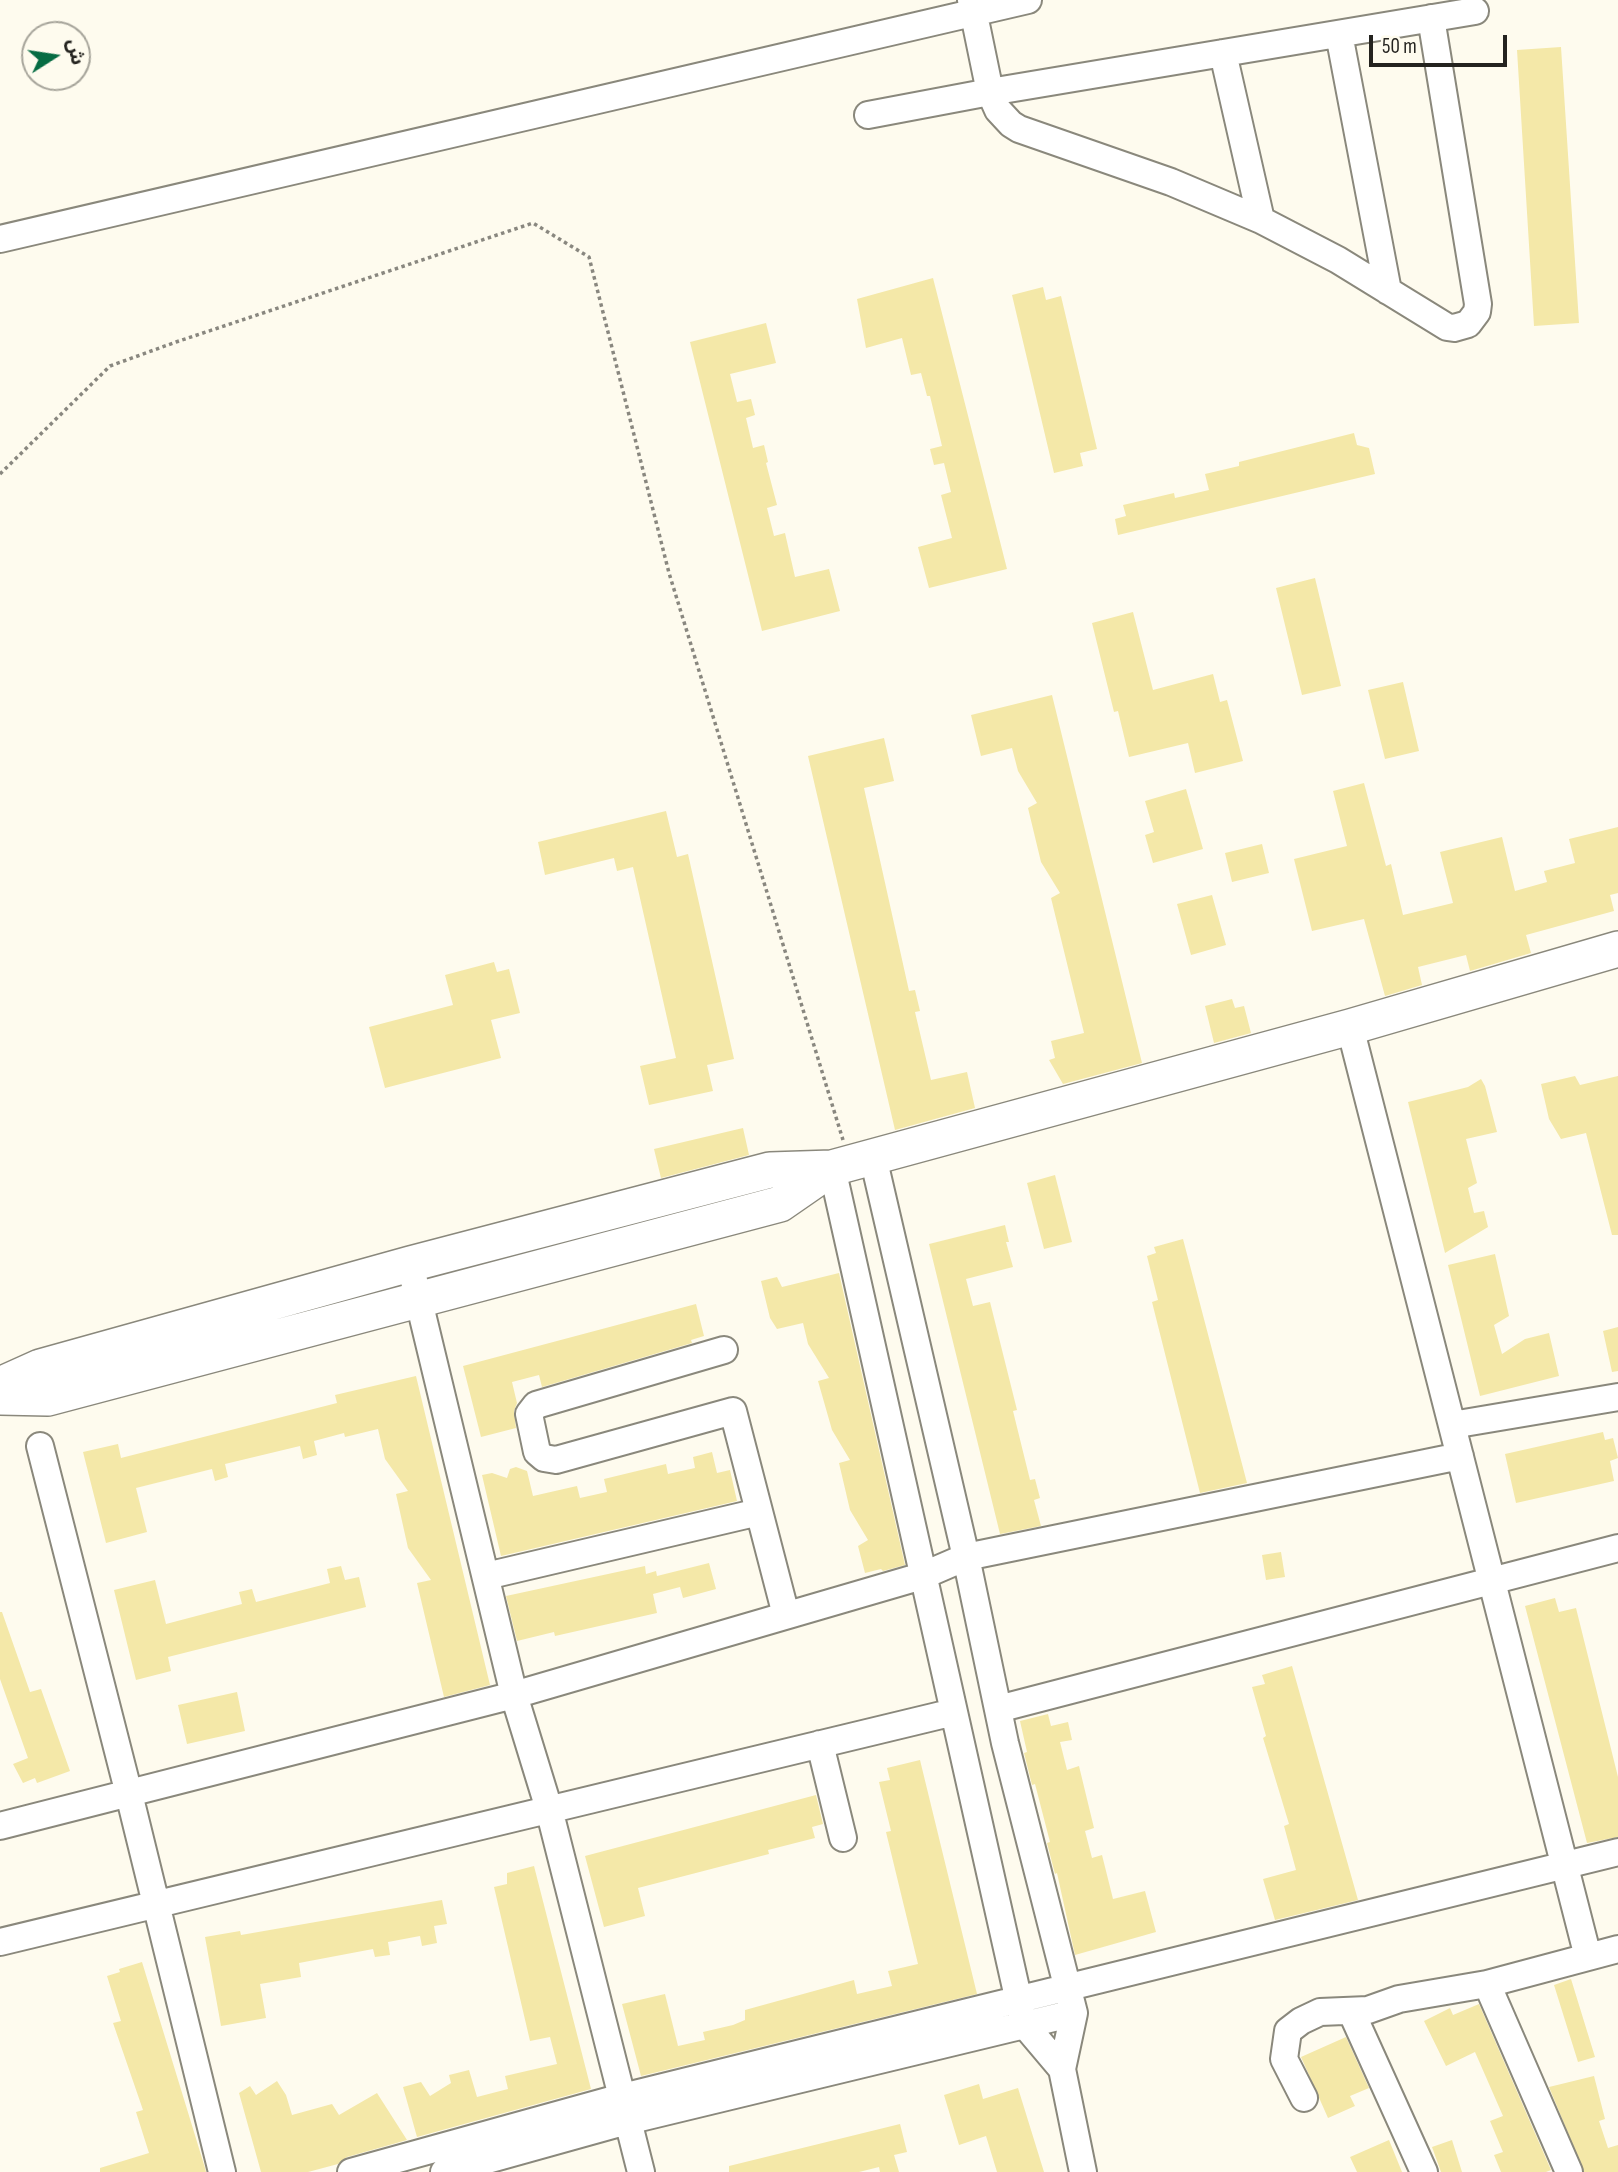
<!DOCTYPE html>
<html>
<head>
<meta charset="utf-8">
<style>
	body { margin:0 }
	#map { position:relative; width:1618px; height:2172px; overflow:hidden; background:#fefbee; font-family:"Sofia Sans Condensed","Noto Sans Arabic",sans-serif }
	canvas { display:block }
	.north { position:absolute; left:21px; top:21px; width:70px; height:70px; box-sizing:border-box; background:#fefbee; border:2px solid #a7a59b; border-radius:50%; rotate:78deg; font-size:19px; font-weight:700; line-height:28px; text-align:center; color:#24231f }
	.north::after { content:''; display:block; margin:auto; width:24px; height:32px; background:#066c43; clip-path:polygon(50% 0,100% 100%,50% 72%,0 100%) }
	.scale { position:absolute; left:1369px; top:35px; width:138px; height:32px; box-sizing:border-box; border:4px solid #24231f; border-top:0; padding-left:9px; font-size:21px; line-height:24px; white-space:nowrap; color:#24231f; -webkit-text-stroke:5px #fefbee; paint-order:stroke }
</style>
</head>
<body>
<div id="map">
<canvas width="1618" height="2172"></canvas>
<div class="north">ش</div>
<div class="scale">50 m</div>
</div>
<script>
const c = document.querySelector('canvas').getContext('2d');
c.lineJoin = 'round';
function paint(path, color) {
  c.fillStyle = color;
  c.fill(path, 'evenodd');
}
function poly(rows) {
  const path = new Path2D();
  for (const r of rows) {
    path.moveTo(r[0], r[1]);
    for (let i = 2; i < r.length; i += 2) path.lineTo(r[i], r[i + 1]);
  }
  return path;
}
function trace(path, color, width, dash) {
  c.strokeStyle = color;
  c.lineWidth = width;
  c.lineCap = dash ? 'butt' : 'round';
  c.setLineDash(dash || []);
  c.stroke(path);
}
paint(poly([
	[1561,47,1579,323,1534,326,1517,50],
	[933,278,1007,569,929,588,918,547,952,538,941,495,951,492,944,463,934,465,930,449,942,446,930,396,927,396,921,373,911,375,902,338,866,348,857,299],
	[1043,287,1046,300,1061,296,1097,449,1080,453,1083,466,1054,473,1012,295],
	[766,323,776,363,730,374,737,402,751,399,755,415,746,418,753,448,764,445,768,462,766,463,777,505,767,508,774,536,785,533,795,577,829,569,840,611,762,631,690,342],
	[1354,433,1357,445,1369,448,1375,474,1118,535,1115,519,1126,516,1123,505,1174,493,1175,498,1209,490,1205,474,1239,466,1239,462],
	[1315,578,1341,686,1302,695,1276,588],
	[1133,612,1153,690,1213,674,1220,702,1227,700,1243,761,1195,773,1188,743,1129,757,1118,711,1114,712,1092,623],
	[1403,682,1419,751,1385,759,1368,690],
	[1052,695,1142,1063,1063,1084,1049,1060,1055,1058,1051,1041,1084,1033,1051,898,1060,893,1041,862,1028,808,1037,803,1018,771,1012,748,981,756,971,715],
	[884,738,894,781,864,788,909,991,915,990,920,1011,915,1012,931,1080,967,1072,975,1108,895,1130,808,756],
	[1364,783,1386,866,1391,864,1403,915,1453,903,1440,852,1502,837,1515,891,1547,882,1544,871,1575,863,1569,839,1618,827,1618,893,1610,895,1614,911,1526,935,1531,953,1470,971,1466,955,1418,967,1422,985,1385,996,1364,919,1312,931,1294,859,1347,846,1333,791],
	[1186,789,1203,849,1153,863,1145,835,1154,832,1145,801],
	[666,811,677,857,688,854,734,1059,707,1065,713,1091,649,1105,640,1066,676,1058,633,867,617,871,614,858,545,875,538,842],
	[1262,844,1269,873,1232,882,1225,853],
	[1212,895,1226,945,1191,955,1177,904],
	[494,962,497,972,509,969,520,1013,491,1020,501,1058,385,1088,369,1027,453,1005,445,975],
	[1232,999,1235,1008,1244,1006,1251,1033,1214,1043,1205,1006],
	[1575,1076,1580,1085,1618,1076,1618,1235,1612,1235,1586,1133,1561,1139,1549,1119,1541,1084],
	[1481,1079,1485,1086,1497,1132,1466,1139,1477,1183,1468,1188,1474,1213,1484,1211,1488,1227,1445,1253,1408,1102,1468,1087],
	[743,1128,749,1155,661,1178,654,1149],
	[1055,1175,1072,1242,1044,1249,1027,1183],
	[1005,1225,1009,1242,1006,1242,1013,1267,966,1279,973,1306,990,1302,1017,1410,1013,1411,1030,1480,1035,1479,1040,1498,1034,1500,1041,1526,1000,1534,929,1244],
	[1183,1239,1247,1483,1200,1493,1152,1302,1158,1300,1147,1256,1156,1253,1154,1247],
	[1495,1254,1509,1316,1494,1325,1502,1354,1525,1339,1549,1333,1559,1376,1480,1396,1448,1265],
	[839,1273,905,1565,883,1571,881,1569,865,1573,858,1546,868,1540,850,1510,839,1463,850,1460,832,1430,818,1381,829,1378,808,1344,803,1323,777,1329,770,1318,761,1281,777,1277,782,1287],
	[696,1304,704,1336,691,1340,692,1343,542,1387,539,1375,512,1382,517,1403,514,1411,516,1428,481,1437,463,1366],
	[1618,1327,1618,1371,1612,1372,1603,1331],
	[416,1376,490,1685,444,1697,417,1583,431,1580,408,1548,396,1494,408,1491,385,1459,378,1429,345,1437,344,1433,314,1441,317,1455,303,1459,300,1446,225,1464,228,1477,215,1481,212,1469,136,1488,147,1532,106,1543,83,1452,118,1444,121,1458,337,1403,335,1395],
	[1603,1432,1605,1440,1613,1438,1618,1458,1610,1461,1614,1481,1516,1503,1505,1454],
	[712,1452,717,1473,730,1470,737,1501,501,1556,482,1475,492,1473,507,1478,510,1469,516,1467,527,1471,533,1496,577,1486,580,1498,607,1492,604,1479,666,1464,668,1474,695,1468,693,1457],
	[1281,1552,1285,1577,1266,1580,1262,1555],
	[709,1563,716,1589,683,1598,680,1587,653,1594,657,1613,555,1636,554,1632,517,1641,506,1596,645,1566,646,1574,656,1571,657,1576],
	[341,1566,345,1580,359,1577,366,1607,168,1657,171,1671,136,1680,114,1590,155,1580,166,1624,242,1604,239,1592,252,1589,256,1602,330,1583,327,1569],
	[1555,1598,1559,1612,1576,1608,1618,1777,1618,1837,1587,1843,1525,1606],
	[0,1612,2,1612,30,1692,41,1689,70,1771,37,1783,35,1778,23,1783,13,1764,28,1758,0,1679],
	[1292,1666,1358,1900,1275,1920,1263,1879,1296,1870,1284,1826,1289,1824,1263,1738,1266,1736,1252,1687,1265,1684,1262,1675],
	[237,1692,245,1731,187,1744,178,1705],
	[1048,1714,1051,1726,1068,1722,1072,1740,1060,1742,1067,1770,1079,1766,1094,1828,1085,1831,1092,1858,1102,1855,1113,1899,1145,1891,1156,1932,1075,1955,1057,1873,1055,1874,1047,1843,1050,1842,1035,1784,1032,1785,1024,1753,1027,1752,1020,1721],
	[920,1760,977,1994,641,2076,622,2004,665,1994,678,2046,705,2040,703,2032,733,2025,745,2020,745,2010,854,1980,857,1994,892,1986,888,1971,918,1964,886,1832,891,1831,879,1782,890,1780,887,1768],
	[816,1795,823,1824,812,1827,815,1838,768,1850,769,1854,638,1888,645,1916,604,1927,585,1856],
	[534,1866,591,2089,417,2137,403,2087,421,2082,430,2096,451,2083,449,2075,469,2070,477,2097,508,2089,505,2076,557,2064,550,2037,530,2041,494,1887,507,1884,507,1873],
	[442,1900,447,1924,434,1926,437,1943,422,1946,420,1936,388,1942,390,1955,375,1957,373,1949,299,1963,301,1977,260,1984,266,2018,221,2026,205,1937,240,1931,241,1935],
	[142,1962,205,2168,206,2172,100,2172,100,2168,149,2153,136,2112,143,2110,113,2023,121,2021,107,1976,120,1972,119,1969],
	[1571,1979,1595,2057,1578,2062,1554,1985],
	[1479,2004,1551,2170,1546,2172,1501,2172,1494,2155,1503,2152,1490,2121,1503,2116,1475,2052,1446,2066,1424,2021,1450,2008,1453,2015],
	[1346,2037,1369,2088,1350,2096,1355,2106,1328,2118,1301,2057],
	[1594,2076,1605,2119,1599,2121,1608,2148,1618,2145,1618,2172,1584,2172,1549,2087],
	[277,2081,286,2095,292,2115,332,2104,339,2115,377,2093,407,2140,347,2157,338,2164,308,2172,261,2172,239,2093,250,2086,256,2095],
	[979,2084,983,2099,1018,2088,1044,2172,997,2172,986,2136,959,2145,944,2095],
	[900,2124,907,2152,894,2155,899,2172,880,2172,879,2167,859,2172,729,2172,729,2166],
	[1389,2140,1402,2172,1357,2172,1350,2157],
	[1452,2140,1462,2172,1441,2172,1432,2147]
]), '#f4e8a8');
const minor = poly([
	[971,0,990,92,998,110,1011,124,1019,129,1171,182,1261,220,1338,260,1447,327,1454,328,1468,324,1477,312,1478,304,1431,18],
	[1339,34,1388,291],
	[1223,53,1261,220],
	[868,115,990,92,1475,11],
	[0,239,1028,0],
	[1350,1027,1588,1957],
	[873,1157,966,1557,1005,1743,1074,2013,1062,2069,1083,2172],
	[832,1168,1024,2024,1062,2069],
	[410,1264,514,1695,549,1809,641,2172],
	[724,1350,536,1405,529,1414,537,1452,544,1458,556,1460,733,1411,786,1615],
	[1452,1425,1618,1397],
	[40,1446,129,1794,222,2172],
	[486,1576,759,1512],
	[998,1709,1618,1548],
	[820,1744,843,1838],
	[0,1826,514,1695,922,1576,966,1557,1460,1456],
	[0,1942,954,1712],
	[1487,1984,1569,2172],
	[1351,2011,1424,2172],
	[1304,2098,1284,2059,1288,2031,1301,2021,1320,2012,1368,2010,1399,1999,1487,1984,1618,1949],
	[351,2172,622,2097,1618,1852],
	[444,2172,627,2121,1074,2013]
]);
const major = poly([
	[0,1385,40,1367,410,1264,770,1170,832,1168,1350,1027,1618,949],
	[0,1397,48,1398,780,1204,832,1168]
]);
trace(minor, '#8a887c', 30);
trace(major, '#8a887c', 38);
trace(poly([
	[0,474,110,366,176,342,533,223,589,257,669,573,843,1140]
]), '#89877f', 3.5, [3.5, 3.5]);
trace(minor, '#fff', 26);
trace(major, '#fff', 35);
</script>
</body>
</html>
